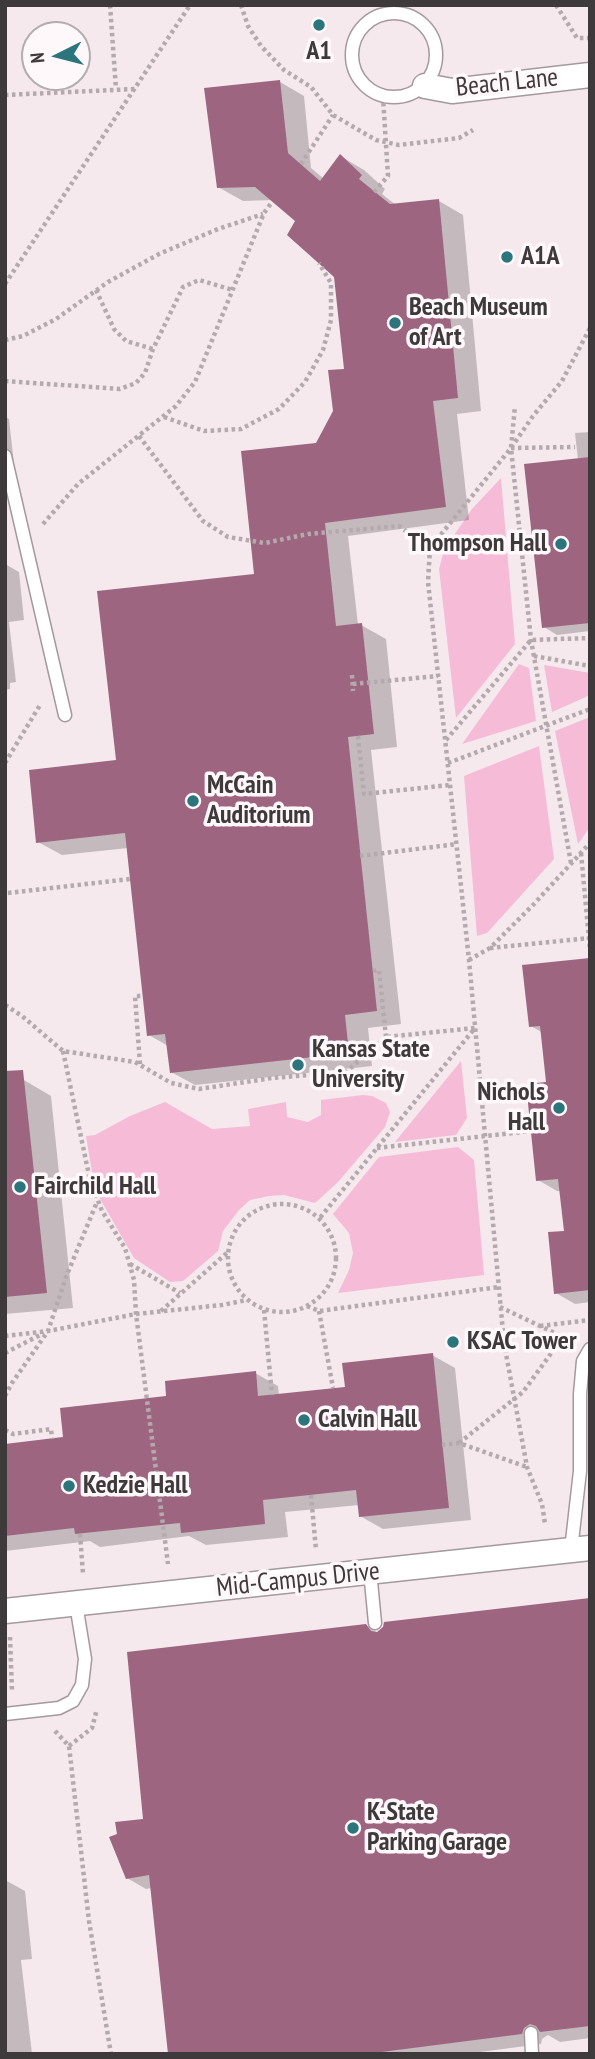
<!DOCTYPE html>
<html>
<head>
<meta charset="utf-8">
<style>
	body { margin:0 }
	#map { position:relative; width:595px; height:2059px; overflow:hidden; background:#f5e9ee; font-family:"PT Sans Narrow",sans-serif }
	canvas { display:block }
	.frame { position:absolute; inset:0; border:7px solid #3e393b; pointer-events:none }
	.north { position:absolute; left:21px; top:21px; width:70px; height:70px; box-sizing:border-box; background:#fff8fb; border:2px solid #b2acae; border-radius:50%; rotate:264deg; font-size:19px; font-weight:700; line-height:28px; text-align:center; color:#3e393b }
	.north::after { content:''; display:block; margin:auto; width:24px; height:32px; background:#2c757c; clip-path:polygon(50% 0,100% 100%,50% 72%,0 100%) }
</style>
</head>
<body>
<div id="map">
<canvas width="595" height="2059"></canvas>
<div class="frame"></div>
<div class="north">N</div>
</div>
<script>
const c = document.querySelector('canvas').getContext('2d');
c.lineJoin = 'round';
function paint(path, color) {
  c.fillStyle = color;
  c.fill(path, 'evenodd');
}
function poly(rows) {
  const path = new Path2D();
  for (const r of rows) {
    if (r.length === 3) {
      path.moveTo(r[0] + r[2], r[1]);
      path.arc(r[0], r[1], r[2], 0, 2 * Math.PI);
      continue;
    }
    path.moveTo(r[0], r[1]);
    for (let i = 2; i < r.length; i += 2) path.lineTo(r[i], r[i + 1]);
  }
  return path;
}
function trace(path, color, width, dash) {
  c.strokeStyle = color;
  c.lineWidth = width;
  c.lineCap = dash ? 'butt' : 'round';
  c.setLineDash(dash || []);
  c.stroke(path);
}
function write(font, color, halo, rows, align = 'center') {
  c.font = font + ' "PT Sans Narrow",sans-serif';
  c.lineWidth = 7;
  c.setLineDash([]);
  c.textBaseline = 'middle';
  c.strokeStyle = halo;
  c.fillStyle = color;
  for (const [text, x, y, turn = 0] of rows) {
    c.save();
    c.translate(x, y);
    c.rotate((+turn || 0) * Math.PI / 180);
    c.textAlign = isNaN(turn) ? turn : align;
    if (halo) c.strokeText(text, 0, 0);
    c.fillText(text, 0, 0);
    c.restore();
  }
}
paint(poly([
	[501,478,515,644,456,718,439,569,443,554,454,535,472,509],
	[519,664,529,668,536,721,462,744],
	[544,665,590,673,590,695,552,712],
	[590,717,590,827,578,844,555,731],
	[539,746,554,859,487,933,477,936,464,776],
	[461,1061,467,1118,456,1135,395,1142],
	[363,1095,372,1096,386,1103,390,1112,385,1127,338,1182,315,1203,284,1195,269,1196,250,1200,239,1210,223,1231,218,1251,183,1281,170,1282,134,1258,99,1197,92,1172,86,1136,95,1135,130,1116,165,1102,212,1129,250,1126,248,1109,286,1102,287,1117,308,1122,321,1115,321,1100],
	[458,1147,474,1160,484,1275,338,1293,349,1270,353,1253,349,1233,333,1214,379,1157]
]), '#f6bbd6');
paint(poly([
	[280,82,304,96,311,168,324,179,340,156,364,170,385,189,382,194,396,205,439,201,463,215,481,411,457,414,469,520,348,536,358,625,361,625,386,639,397,747,371,750,401,1024,368,1028,372,1066,195,1085,171,1072,168,1046,149,1035,128,848,62,855,38,842,118,762,255,575,335,411,346,370,336,276,297,220,273,200,243,201,218,187],
	[5,416,9,419,17,491,5,492],
	[590,432,590,631,557,635,544,627,578,460,575,433],
	[5,564,19,572,24,620,9,622,16,682,10,683,10,689,5,690],
	[590,960,590,1302,575,1304,556,1293,566,1232,561,1191,557,1191,538,1180,548,1084,543,1033,531,1026],
	[24,1080,51,1096,73,1308,5,1314,5,1082],
	[432,1355,455,1368,471,1520,383,1529,360,1516,359,1505,285,1512,288,1537,206,1545,189,1536,100,1547,90,1541,5,1551,5,1446,65,1439,168,1398,255,1373,278,1386,279,1396,347,1388],
	[590,1600,590,2038,560,2042,548,2035,542,2039,541,2044,465,2054,170,2054,152,1888,146,1889,127,1878,145,1821,366,1626,378,1633],
	[5,1880,25,1891,32,1959,21,1960,32,2054,5,2054]
]), '#0003');
paint(poly([
	[280,80,288,153,320,181,340,154,362,175,359,179,390,204,439,199,458,398,433,401,446,507,325,523,336,626,362,623,374,734,348,737,377,1011,345,1015,349,1053,170,1073,165,1034,147,1036,125,833,36,843,29,770,116,760,97,591,254,574,241,451,316,443,333,411,328,370,344,369,334,277,287,235,295,221,255,187,217,188,204,88],
	[590,457,590,623,542,628,524,464],
	[590,958,590,1290,554,1294,548,1232,564,1231,558,1179,536,1181,526,1084,546,1082,540,1026,529,1027,522,965],
	[23,1070,47,1293,5,1297,5,1071],
	[433,1353,449,1508,359,1517,356,1490,263,1500,265,1524,181,1533,180,1523,75,1534,74,1528,5,1536,5,1444,63,1437,60,1408,166,1396,165,1381,256,1371,258,1396,345,1387,342,1363],
	[590,1598,590,2026,540,2032,536,2026,530,2024,524,2028,522,2034,366,2054,168,2054,149,1875,126,1879,109,1837,117,1834,115,1822,143,1819,127,1652,366,1624,371,1631,377,1632,383,1627,384,1622]
]), '#9d657f');
const service = poly([
	[394,55,42],
	[5,456,65,715],
	[571,1550,580,1471,580,1394,583,1361,590,1349],
	[370,1571,375,1623],
	[5,1714,59,1708,73,1701,82,1685,85,1659,76,1604],
	[531,2033,532,2054]
]);
const minor = poly([
	[425,86,452,91,590,75],
	[5,1611,590,1548]
]);
trace(service, '#a4999d', 15);
trace(minor, '#a4999d', 27);
trace(poly([
	[110,5,116,89],
	[241,5,248,26,261,46,284,70,311,87,333,115,376,140,399,145,459,138,473,130],
	[556,5,577,38,590,38],
	[5,95,135,89],
	[301,164,333,115],
	[374,192,388,176,383,97],
	[5,284,190,5],
	[96,290,114,329,126,341,153,349],
	[5,340,23,336,56,319,108,282,159,254,218,229,263,214],
	[5,381,120,389,136,383,145,373,153,349,183,287,199,280,233,290],
	[164,417,204,431,241,429,279,409,305,382,323,350,331,320,331,283,319,263],
	[139,436,203,521,228,537,265,543,308,534,399,526,430,548,511,448,515,406],
	[511,448,575,447],
	[43,524,78,484,176,406,195,382,264,213,272,202],
	[430,548,428,582,469,960,504,1343,527,1467,542,1504,545,1524],
	[534,656,590,666],
	[352,675,353,691],
	[353,684,438,676],
	[358,736,364,794,450,785],
	[446,740,531,640,590,638],
	[5,763,40,705],
	[448,763,590,709],
	[581,853,590,950],
	[360,856,457,844],
	[571,863,531,640,511,448,533,416,562,381,590,328],
	[8,893,130,879],
	[490,948,590,938],
	[469,960,490,948,533,905,590,843],
	[373,971,379,970,386,1037],
	[5,1005,22,1016,63,1051,135,1062,171,1083,199,1089,272,1078,346,1072,386,1037,475,1028,319,1219],
	[63,1051,90,1180,102,1211,125,1248,134,1280,136,1314,168,1564],
	[140,1064,135,996,143,996],
	[377,1148,531,1131],
	[282,1258,54],
	[130,1264,180,1293],
	[307,1306,319,1311,499,1287],
	[500,1307,563,1337],
	[264,1310,272,1395],
	[161,1311,228,1252],
	[319,1311,333,1388],
	[540,1326,590,1320],
	[5,1336,48,1331,136,1314,222,1305,247,1300],
	[5,1353,44,1333],
	[5,1396,12,1383,48,1331,66,1277,97,1202],
	[5,1430,13,1434,51,1429,52,1439],
	[459,1443,523,1392,563,1337],
	[442,1445,459,1443,527,1467],
	[311,1495,316,1550],
	[80,1534,83,1574],
	[10,1637,12,1691],
	[55,1731,69,1746,89,1921,111,2054],
	[69,1746,92,1728,97,1709]
]), '#b4aaae', 4.5, [3.5, 3.5]);
trace(service, '#fff', 12);
trace(minor, '#fff', 24);
for (const [x, y, r, color] of [
	[319,25,7,"#2c757c"],
	[507,257,7,"#2c757c"],
	[395,323,7,"#2c757c"],
	[561,544,7,"#2c757c"],
	[193,801,7,"#2c757c"],
	[298,1065,7,"#2c757c"],
	[559,1108,7,"#2c757c"],
	[20,1187,7,"#2c757c"],
	[453,1342,7,"#2c757c"],
	[304,1420,7,"#2c757c"],
	[69,1486,7,"#2c757c"],
	[353,1828,7,"#2c757c"]
]) {
  const dot = new Path2D();
  dot.arc(x, y, r, 0, 2 * Math.PI);
  c.fillStyle = color;
  c.fill(dot);
  trace(dot, '#fff8fb', 2.5);
}
write('bold 26px', '#3e393b', '#fff8fb', [
	["A1",319,52,"center"],
	["A1A",521,257],
	["Beach Museum",409,308],
	["of Art",409,338],
	["Thompson Hall",547,544,"right"],
	["McCain",207,786],
	["Auditorium",207,816],
	["Kansas State",312,1050],
	["University",312,1080],
	["Nichols",545,1093,"right"],
	["Hall",545,1123,"right"],
	["Fairchild Hall",34,1187],
	["KSAC Tower",467,1342],
	["Calvin Hall",318,1420],
	["Kedzie Hall",83,1486],
	["K-State",367,1813],
	["Parking Garage",367,1843]
], 'left');
write('26px', '#3e393b', '#fff8fb', [
	["Beach Lane",507,83,-6],
	["Mid-Campus Drive",298,1580,-6]
]);
</script>
</body>
</html>
